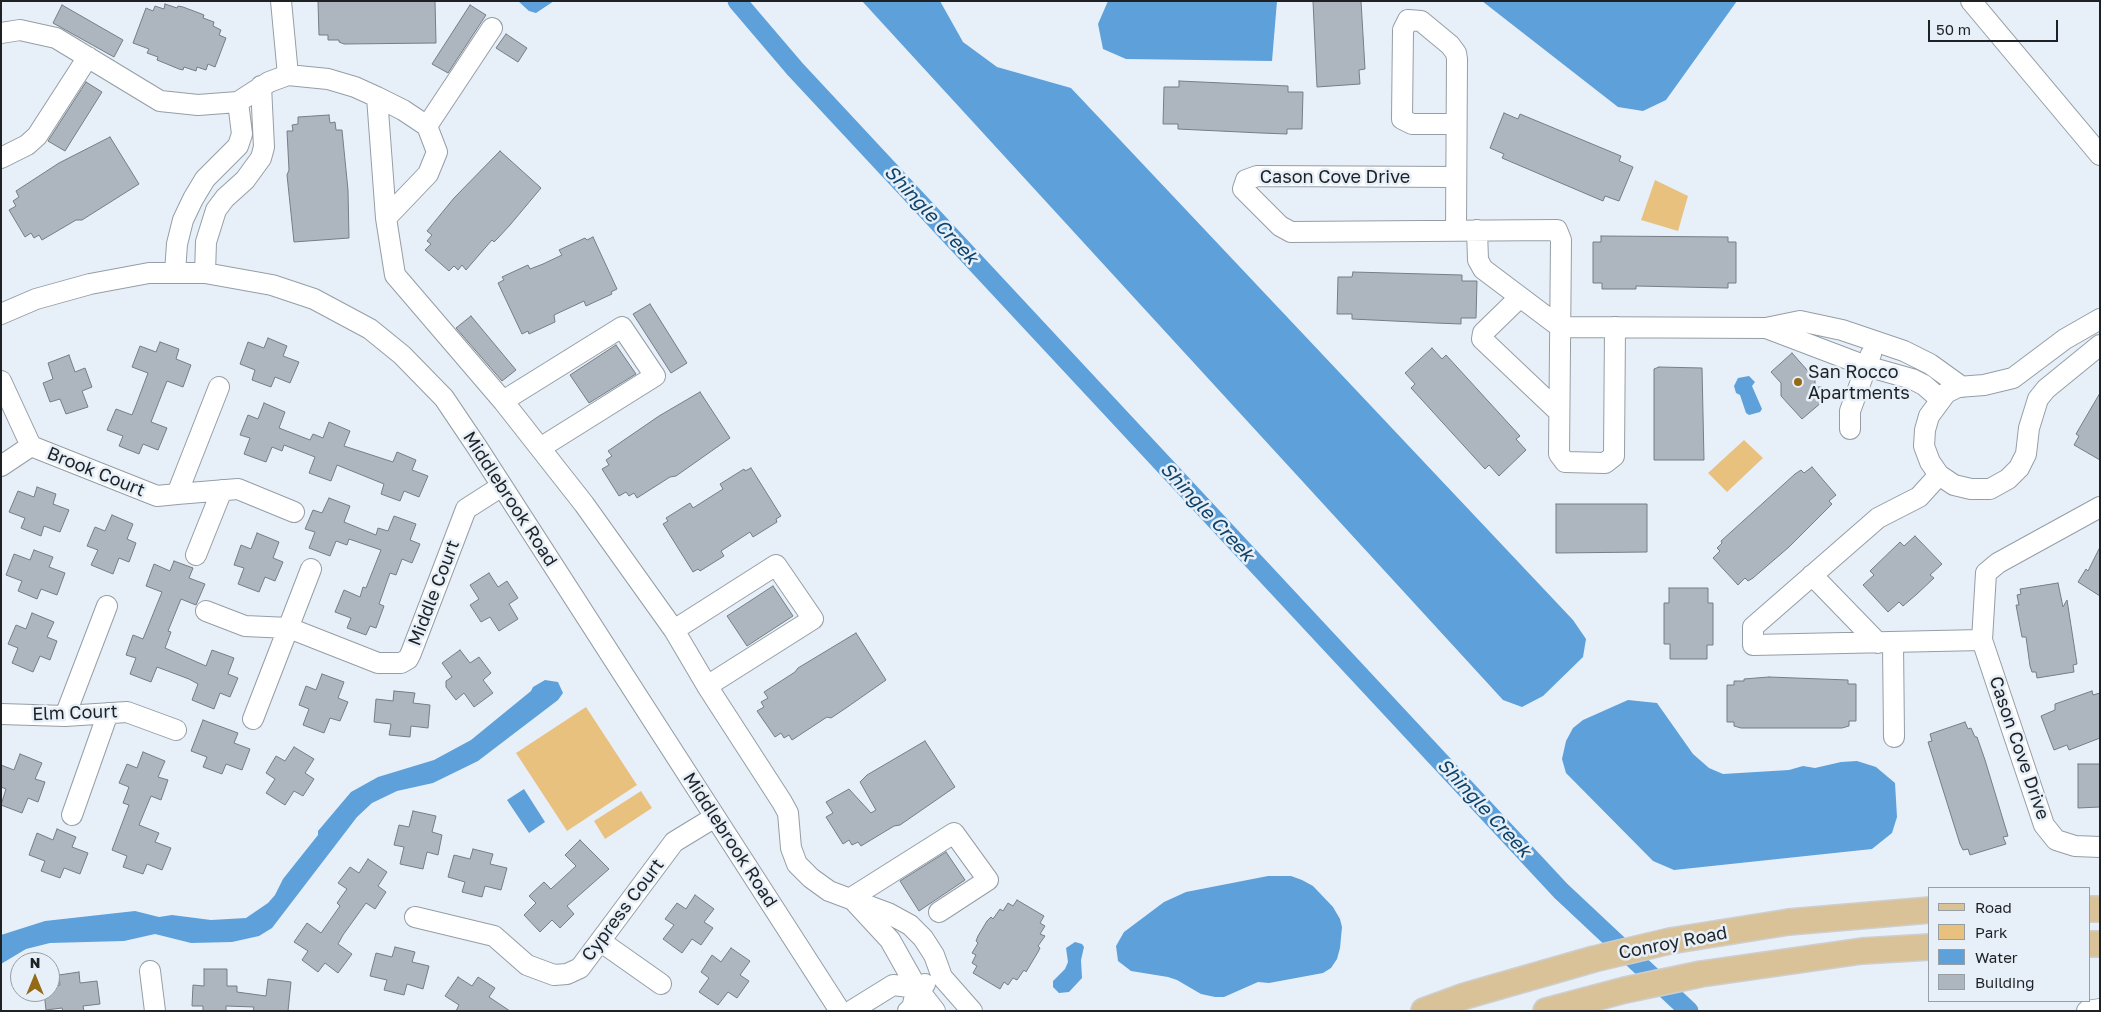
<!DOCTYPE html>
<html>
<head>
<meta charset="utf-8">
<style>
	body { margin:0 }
	#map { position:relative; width:2101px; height:1012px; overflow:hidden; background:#e7f0f9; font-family:"Golos Text",sans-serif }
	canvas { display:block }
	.frame { position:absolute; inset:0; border:2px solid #1f2225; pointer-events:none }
	.legend { position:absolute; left:1928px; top:887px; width:162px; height:115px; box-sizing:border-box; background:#e7f0f9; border:1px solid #979ea4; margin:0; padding:6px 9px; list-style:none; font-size:15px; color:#1f2225 }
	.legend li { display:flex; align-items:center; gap:10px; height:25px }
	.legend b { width:25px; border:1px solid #979ea4 }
	.north { position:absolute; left:10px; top:952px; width:50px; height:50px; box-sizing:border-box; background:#e7f0f9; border:1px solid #979ea4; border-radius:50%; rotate:0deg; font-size:14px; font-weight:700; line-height:20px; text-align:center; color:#1f2225 }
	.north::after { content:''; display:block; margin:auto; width:18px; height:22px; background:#946a14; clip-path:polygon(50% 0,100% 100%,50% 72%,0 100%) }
	.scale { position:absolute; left:1928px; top:20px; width:130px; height:22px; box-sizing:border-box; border:2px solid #1f2225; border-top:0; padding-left:6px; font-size:15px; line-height:18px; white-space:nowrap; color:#1f2225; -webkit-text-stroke:4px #e7f0f9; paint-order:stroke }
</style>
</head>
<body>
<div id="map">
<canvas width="2101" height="1012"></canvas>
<div class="frame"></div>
<ul class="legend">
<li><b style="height:6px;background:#dac298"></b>Road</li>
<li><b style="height:14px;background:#e9c17f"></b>Park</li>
<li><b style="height:14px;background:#5ea0da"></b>Water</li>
<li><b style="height:14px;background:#adb6be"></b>Building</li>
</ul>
<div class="north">N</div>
<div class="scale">50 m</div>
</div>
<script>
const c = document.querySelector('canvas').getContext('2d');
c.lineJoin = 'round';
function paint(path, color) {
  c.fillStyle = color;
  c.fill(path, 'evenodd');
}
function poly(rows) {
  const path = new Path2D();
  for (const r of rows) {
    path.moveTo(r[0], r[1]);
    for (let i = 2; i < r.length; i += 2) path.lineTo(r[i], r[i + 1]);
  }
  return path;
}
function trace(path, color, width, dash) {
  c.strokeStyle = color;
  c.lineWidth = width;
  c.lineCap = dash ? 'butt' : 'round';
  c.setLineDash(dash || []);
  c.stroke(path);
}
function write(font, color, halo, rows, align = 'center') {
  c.font = font + ' "Golos Text",sans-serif';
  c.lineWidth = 5;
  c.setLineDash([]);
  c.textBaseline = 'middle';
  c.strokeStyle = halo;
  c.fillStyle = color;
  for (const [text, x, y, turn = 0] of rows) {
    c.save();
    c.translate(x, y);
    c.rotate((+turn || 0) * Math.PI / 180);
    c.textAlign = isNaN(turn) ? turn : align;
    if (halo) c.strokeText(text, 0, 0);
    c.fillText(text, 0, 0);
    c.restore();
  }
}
paint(poly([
	[1655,180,1688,196,1678,231,1641,220],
	[1744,440,1763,458,1727,492,1708,473],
	[586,707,637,785,567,831,516,753],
	[641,791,652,808,605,839,594,821]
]), '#e9c17f');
paint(poly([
	[518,1,554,1,536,13,529,11],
	[862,1,940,1,963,42,997,67,1071,88,1573,620,1586,639,1583,657,1543,696,1522,707,1503,700],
	[1108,1,1277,1,1272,61,1126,59,1103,49,1098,24],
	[1482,1,1737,1,1666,100,1643,111,1618,107],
	[1749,376,1755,382,1752,386,1762,409,1760,412,1749,415,1746,413,1740,395,1736,393,1734,386,1738,378],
	[545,680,558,682,563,693,558,700,478,761,433,783,397,791,372,803,357,817,272,928,259,936,232,942,191,943,155,934,124,941,50,943,26,949,1,964,1,935,45,921,135,911,159,917,172,915,211,920,246,918,268,903,275,895,283,879,318,835,318,831,351,792,378,777,434,760,471,740,531,691,533,687],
	[1628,700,1657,703,1693,754,1709,768,1723,774,1789,770,1803,766,1815,768,1841,762,1857,761,1876,767,1895,783,1897,817,1892,833,1872,849,1674,870,1653,861,1566,773,1562,759,1566,741,1573,728,1583,720],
	[524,789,545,822,529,833,507,800],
	[1268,876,1291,876,1302,880,1313,886,1333,907,1340,919,1342,927,1340,948,1337,959,1331,968,1323,973,1269,983,1258,982,1224,997,1215,997,1201,994,1177,980,1168,977,1131,971,1118,961,1116,946,1124,932,1164,902,1186,892],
	[1075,942,1082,944,1084,947,1081,960,1082,978,1069,992,1059,993,1053,987,1053,981,1065,969,1068,962,1066,948]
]), '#5ea0da');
trace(poly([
	[737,1,795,69,1561,891,1689,1011]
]), '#5ea0da', 19);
const building = poly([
	[318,1,435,1,436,43,344,44,339,42,339,40,328,40,328,35,319,35,318,1],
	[1313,1,1361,1,1365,69,1359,70,1360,84,1317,87,1313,1],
	[165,4,177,8,178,6,183,7,199,13,204,15,203,18,214,22,213,26,221,30,219,35,226,38,215,67,208,64,206,70,197,67,196,71,184,67,183,70,179,69,162,62,157,60,158,57,147,53,149,49,133,43,146,8,153,11,155,6,164,9,165,4],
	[62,5,123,40,114,57,53,23,62,5],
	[470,5,486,15,448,73,432,64,470,5],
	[506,34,527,48,518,62,496,48,506,34],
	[1179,81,1288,86,1288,92,1303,92,1302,129,1287,129,1287,134,1261,133,1178,129,1178,124,1163,124,1164,87,1179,87,1179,81],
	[86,82,102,92,65,151,48,141,86,82],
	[1504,113,1518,119,1520,114,1621,156,1619,161,1633,167,1619,201,1605,196,1603,201,1502,158,1504,154,1490,148,1504,113],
	[329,115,330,123,335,122,336,130,342,130,348,190,349,238,294,242,287,175,289,170,287,131,293,131,292,125,298,124,298,117,329,115],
	[110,137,139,184,82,220,76,220,42,240,39,235,34,238,31,233,25,237,9,210,16,206,13,201,19,197,16,191,59,163,110,137],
	[500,151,541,188,510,225,498,238,494,242,492,240,466,270,462,265,458,270,454,266,449,271,425,250,431,244,427,241,432,235,427,231,454,198,500,151],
	[1601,236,1728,237,1728,242,1736,242,1736,283,1728,283,1728,288,1636,286,1636,289,1602,289,1602,283,1593,283,1593,242,1601,242,1601,236],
	[593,237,617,289,611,292,612,294,586,306,584,301,554,315,555,322,529,334,528,331,522,334,498,283,504,280,502,277,528,265,530,269,543,264,562,255,559,250,585,238,587,240,593,237],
	[1353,272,1462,275,1462,281,1477,281,1476,318,1461,318,1461,324,1435,323,1352,319,1352,314,1337,314,1338,277,1352,277,1353,272],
	[650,304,687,363,671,373,633,314,650,304],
	[471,316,516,370,502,381,456,328,471,316],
	[268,338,287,346,283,356,299,362,290,383,275,377,271,387,252,380,255,370,240,364,248,342,264,348,268,338],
	[160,342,179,349,176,359,191,365,183,387,167,381,163,391,151,422,167,428,158,450,143,444,139,454,119,446,123,436,107,430,116,409,132,415,136,405,148,373,132,367,140,346,156,352,160,342],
	[616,345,636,374,589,403,570,375,616,345],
	[1432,348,1442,359,1446,355,1520,436,1516,439,1526,450,1499,476,1489,465,1485,469,1411,388,1415,384,1405,373,1432,348],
	[1792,353,1815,379,1815,387,1822,387,1822,402,1802,419,1781,396,1781,383,1771,372,1792,353],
	[69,355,75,372,85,368,92,387,82,391,88,407,66,414,60,399,50,402,43,383,53,379,48,363,69,355],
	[1659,367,1702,368,1704,460,1654,460,1654,369,1659,367],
	[700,392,730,438,676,476,670,477,637,498,634,493,629,496,626,492,619,496,602,469,609,465,606,460,612,456,608,451,659,416,700,392],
	[2100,393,2100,460,2074,445,2079,436,2076,434,2100,393],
	[264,403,285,412,279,428,310,440,313,434,323,438,329,422,350,431,344,446,393,462,397,452,416,460,412,470,428,476,419,497,404,491,400,501,381,494,384,484,337,465,331,481,309,473,315,457,284,445,282,451,272,447,266,462,244,454,250,438,240,435,248,415,258,419,264,403],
	[1812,467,1836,495,1829,501,1832,504,1789,547,1753,578,1748,581,1745,578,1738,585,1713,558,1720,551,1717,548,1722,543,1721,541,1795,474,1801,470,1804,473,1812,467],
	[751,468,781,516,776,519,777,522,753,537,750,532,721,551,724,556,700,571,698,569,693,572,663,524,668,521,666,518,690,503,693,508,723,489,720,484,744,469,745,471,751,468],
	[37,487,56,494,53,504,69,510,60,532,44,526,41,536,21,528,25,518,9,512,18,491,34,497,37,487],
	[329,498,350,506,344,522,376,535,378,528,388,531,394,516,416,524,410,540,420,544,412,563,402,559,396,575,390,573,379,604,384,606,376,628,370,626,366,635,347,628,351,618,335,612,344,590,360,597,363,587,366,588,381,550,349,539,347,545,336,541,330,556,309,548,315,532,305,529,313,510,322,513,329,498],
	[1556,504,1647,504,1647,552,1556,553,1556,504],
	[112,515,133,524,127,539,136,543,129,562,119,558,113,574,91,565,98,550,87,546,95,527,105,531,112,515],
	[257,533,279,542,273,558,283,562,275,581,265,577,259,592,238,584,244,568,234,565,241,545,251,549,257,533],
	[1915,536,1942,564,1930,575,1934,578,1917,594,1903,606,1899,602,1888,612,1863,585,1874,575,1870,571,1900,542,1904,546,1915,536],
	[2100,547,2100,596,2078,582,2086,569,2088,571,2100,547],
	[34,550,53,557,49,567,65,573,57,595,41,589,37,599,18,591,22,581,6,575,14,554,30,560,34,550],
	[174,561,193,568,189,578,205,584,196,605,181,599,168,631,171,632,165,648,206,666,212,650,234,658,228,674,238,678,230,697,220,693,214,709,192,700,198,684,189,679,157,667,151,682,130,674,136,658,126,655,133,635,143,639,162,592,146,586,154,564,170,571,174,561],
	[489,573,498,587,507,581,518,598,509,604,518,619,499,631,490,617,481,622,470,605,479,599,470,585,489,573],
	[2058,583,2063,607,2067,600,2077,664,2073,665,2074,672,2037,678,2036,672,2032,672,2030,666,2026,637,2022,637,2016,605,2019,605,2017,595,2021,594,2020,589,2058,583],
	[773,586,793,616,747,646,727,616,773,586],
	[1669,588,1708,588,1708,603,1713,603,1713,645,1707,645,1707,659,1670,659,1670,644,1664,644,1664,603,1669,603,1669,588],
	[32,613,54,622,47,637,57,641,50,660,40,656,33,672,12,663,18,648,8,644,16,625,26,629,32,613],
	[856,633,886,680,846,708,831,718,827,717,792,740,789,735,784,738,781,733,775,737,757,711,764,707,761,702,768,698,764,692,795,672,798,668,856,633],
	[460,650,470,663,479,657,491,673,483,680,493,693,474,707,464,693,456,700,446,687,446,681,452,677,442,663,460,650],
	[322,674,344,682,338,698,348,702,340,721,330,718,324,733,303,725,309,709,299,705,306,686,316,690,322,674],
	[1769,677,1848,680,1848,684,1856,684,1856,721,1849,721,1849,726,1842,728,1741,728,1734,726,1734,722,1727,722,1727,685,1734,685,1734,681,1744,681,1744,679,1769,677],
	[394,691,415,693,413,703,430,705,428,728,411,726,410,737,389,735,391,724,374,722,376,699,393,701,394,691],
	[2092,691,2093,695,2100,693,2100,738,2069,750,2067,745,2054,750,2041,716,2055,710,2055,704,2092,691],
	[203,720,238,733,234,743,250,749,242,770,226,764,222,774,203,767,207,757,191,751,203,720],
	[1965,722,1968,729,1971,728,1975,737,1977,737,1985,760,2008,836,2003,837,2006,844,1970,855,1968,849,1963,850,1960,844,1928,742,1932,741,1930,734,1965,722],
	[925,741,955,787,900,825,894,826,861,846,858,842,852,845,849,840,843,844,826,817,833,813,826,802,849,789,871,813,876,810,860,782,867,775,925,741],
	[294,747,314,759,305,773,314,779,303,796,294,791,285,805,266,793,275,779,266,773,276,756,285,761,294,747],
	[143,752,165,761,158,777,168,780,161,800,151,796,139,825,159,833,155,842,171,848,162,870,147,864,143,874,123,867,127,856,112,850,129,805,123,803,129,787,119,783,127,764,137,768,143,752],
	[20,754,42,763,35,779,45,782,38,802,28,798,22,813,1,805,6,789,1,787,1,765,14,770,20,754],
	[2078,764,2100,764,2100,807,2078,808,2078,764],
	[413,811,436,816,432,832,442,835,438,855,427,852,423,869,400,864,404,847,394,845,399,825,409,827,413,811],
	[57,829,76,837,72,847,88,853,80,874,64,868,60,878,41,871,45,861,29,855,37,833,53,840,57,829],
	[580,840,609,869,567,906,574,914,560,928,552,920,540,932,524,915,536,903,529,896,544,882,551,889,576,866,565,855,580,840],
	[473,849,493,854,490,864,507,868,501,890,485,886,482,897,462,892,465,882,448,877,454,855,470,859,473,849],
	[946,852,965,880,919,911,900,881,946,852],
	[368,859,387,872,378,886,386,892,375,909,366,903,343,935,338,944,352,954,338,973,325,963,318,972,302,960,308,951,294,942,307,923,321,933,340,906,337,903,347,889,338,883,350,867,359,873,368,859],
	[695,895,714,909,704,922,713,928,701,945,692,939,682,953,663,939,674,925,665,919,677,903,686,909,695,895],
	[1017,900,1044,916,1040,923,1045,926,1040,934,1045,936,1038,946,1040,948,1038,952,1026,972,1024,970,1017,980,1013,978,1008,985,1004,982,1000,989,973,973,977,966,972,963,976,955,972,953,978,943,976,941,978,936,987,921,991,917,993,919,1000,909,1003,911,1008,903,1013,906,1017,900],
	[395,947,415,952,412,962,429,966,423,989,407,984,404,995,384,990,387,980,370,976,376,953,392,957,395,947],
	[731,948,750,961,740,975,749,981,737,998,728,992,718,1005,699,992,709,978,701,972,712,955,721,962,731,948],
	[204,969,227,969,227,986,237,986,237,992,266,996,268,979,291,982,288,1011,253,1011,254,1007,226,1006,226,1011,203,1011,203,1006,192,1006,193,985,204,986,204,969],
	[79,972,80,983,97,981,100,1004,83,1006,84,1011,63,1011,62,1008,46,1010,44,992,50,992,50,987,60,985,59,975,79,972],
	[458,977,472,986,478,977,495,988,489,997,510,1011,456,1011,459,1005,445,996,458,977]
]);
paint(building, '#adb6be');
trace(building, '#757d85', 1);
const minor = poly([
	[281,1,288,75],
	[1971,1,2100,155],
	[1,33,20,30,56,38,160,101,198,105,238,102,269,82,288,75,328,79,355,87,377,97,386,218,395,275,503,401,584,504,674,630,707,686,782,802,788,813,791,848,797,864,811,878,829,891,888,913,910,925,923,938,934,955,942,977,972,1011],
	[377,97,403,110,427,126,437,152,428,174,386,218],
	[1456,124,1412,124,1402,119,1403,30,1408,20,1421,21,1450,45,1456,53,1457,59,1456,230],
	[427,126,492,28],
	[1,158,27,145,37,136,88,57],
	[1456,177,1257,176,1246,180,1243,189,1280,226,1291,232,1557,230,1561,240,1559,454,1565,462,1605,463,1614,456,1615,327],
	[1477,230,1478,260,1483,269,1560,327,1766,328,1800,321,1842,330,1904,351,1930,364,1962,387],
	[175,272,177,244,183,220,193,199,205,179,238,146,242,134,238,102],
	[205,273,206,242,216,210,225,198,245,180,261,158,264,147,261,86],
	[1520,297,1483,333,1482,339,1559,412],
	[1,314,36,299,90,284,149,273,205,273,272,285,314,299,370,329,402,355,444,398,477,447,840,1011],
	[2100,319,2065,339,2013,378,1984,385,1958,387,1946,393,1929,416,1925,430,1924,446,1930,462,1939,475,1954,485,1971,489,1990,489,2008,479,2019,468,2026,454,2029,428,2038,399,2046,389,2100,345],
	[1766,328,1866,366,1912,379,1924,385,1940,399],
	[1,381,31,446,157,496,177,494,219,387],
	[503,401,622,327,655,376,540,448],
	[1850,429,1850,411,1871,354],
	[1,466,31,446],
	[1939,475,1919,497,1878,518,1753,627,1753,645,1982,640],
	[177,494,238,489,294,512],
	[2100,507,1998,563,1986,573,1982,640,2044,825,2056,840,2075,846,2100,847],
	[196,555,222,490],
	[1812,575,1878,643],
	[206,611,245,626,289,628,378,663,401,663,408,659,411,653,466,509,502,486],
	[674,630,776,565,813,619,707,686],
	[1893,643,1894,737],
	[1,714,65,716,127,712,176,730],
	[65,716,107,606],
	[253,719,311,569],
	[72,815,108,713],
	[851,898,954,833,988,880,939,912],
	[853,900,890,940,917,988,935,1011],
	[415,917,494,936,527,965,554,975,567,974,580,968,674,842,715,817],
	[600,941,661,984],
	[150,971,155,1011],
	[851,1011,893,985,917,988,925,984],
	[908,1011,912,1008,917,988],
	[2087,1011,2100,1009]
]);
const major = poly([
	[2090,909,2100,909],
	[2090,944,2100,944],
	[1424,1011,1465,996,1594,959,1670,941,1789,922,1930,910],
	[1546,1011,1625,990,1701,974,1862,951,1930,947]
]);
trace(minor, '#959ea6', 22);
trace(major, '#cececf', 28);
trace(minor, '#fff', 20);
trace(major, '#dac298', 25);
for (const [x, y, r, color] of [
	[1798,382,5,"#946a14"]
]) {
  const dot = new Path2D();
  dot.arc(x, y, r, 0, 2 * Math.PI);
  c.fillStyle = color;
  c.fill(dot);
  trace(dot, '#e7f0f9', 2);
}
write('18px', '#1f2225', '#e7f0f9', [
	["Cason Cove Drive",1335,177],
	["Brook Court",96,472,22],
	["Middlebrook Road",510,499,57],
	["Middle Court",434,593,-69],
	["Elm Court",75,713,-2],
	["Cason Cove Drive",2019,748,71],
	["Middlebrook Road",730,840,57],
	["Cypress Court",623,910,-53],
	["Conroy Road",1673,943,-11]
]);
write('18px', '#1f2225', '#e7f0f9', [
	["San Rocco",1808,372],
	["Apartments",1808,393]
], 'left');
write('italic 19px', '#0f4268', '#e7f0f9', [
	["Shingle Creek",931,215,47],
	["Shingle Creek",1207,512,47],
	["Shingle Creek",1484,808,47]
]);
</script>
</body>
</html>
